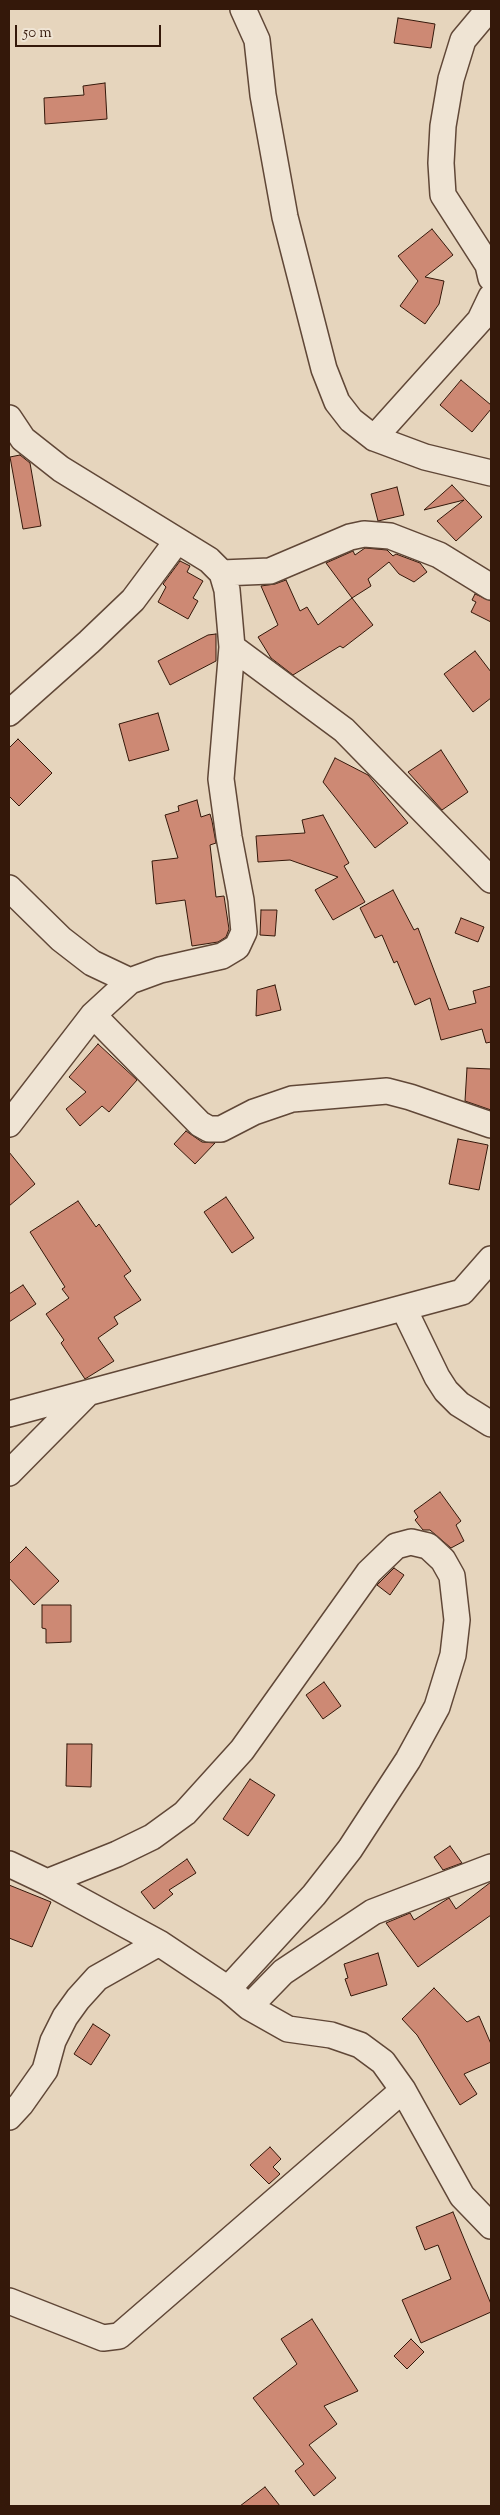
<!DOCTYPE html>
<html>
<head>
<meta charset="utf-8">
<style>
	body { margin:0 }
	#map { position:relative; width:500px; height:2515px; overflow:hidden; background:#e6d5bd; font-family:"Sorts Mill Goudy",serif }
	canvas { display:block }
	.frame { position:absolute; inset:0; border:10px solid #34180a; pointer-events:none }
	.scale { position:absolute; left:15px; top:25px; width:146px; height:22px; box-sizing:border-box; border:2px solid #34180a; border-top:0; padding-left:6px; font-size:15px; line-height:18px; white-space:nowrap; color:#34180a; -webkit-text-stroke:4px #efe4d4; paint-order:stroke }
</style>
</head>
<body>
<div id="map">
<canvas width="500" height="2515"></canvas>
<div class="frame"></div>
<div class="scale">50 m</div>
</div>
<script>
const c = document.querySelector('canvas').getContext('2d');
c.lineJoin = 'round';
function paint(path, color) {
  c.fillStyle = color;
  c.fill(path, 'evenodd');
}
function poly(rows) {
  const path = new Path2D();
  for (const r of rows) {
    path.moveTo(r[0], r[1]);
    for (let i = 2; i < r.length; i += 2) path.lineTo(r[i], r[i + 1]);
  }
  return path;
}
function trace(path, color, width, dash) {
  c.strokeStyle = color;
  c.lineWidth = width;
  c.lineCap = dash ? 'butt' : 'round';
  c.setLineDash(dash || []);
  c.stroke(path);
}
const building = poly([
	[398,18,435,24,431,48,394,43,398,18],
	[105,83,107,119,45,124,44,98,84,95,83,86,105,83],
	[432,229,453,255,425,277,444,281,439,304,425,324,400,306,418,281,398,256,432,229],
	[461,380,491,405,491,409,472,432,440,405,461,380],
	[20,455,30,463,41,526,23,529,10,457,20,455],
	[452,485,482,517,456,541,437,521,464,500,424,510,452,485],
	[397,487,404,515,378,521,371,494,397,487],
	[365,548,387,550,393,556,396,554,420,563,427,572,414,582,399,574,389,562,368,579,371,586,352,598,326,563,353,551,355,555,365,548],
	[180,561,190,566,187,572,203,581,193,598,198,601,188,619,158,602,166,587,163,584,180,561],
	[286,580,300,611,307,607,318,625,352,598,373,625,343,648,340,646,293,675,271,658,258,637,278,625,261,586,275,584,286,580],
	[475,594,491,601,491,622,471,612,476,602,472,600,475,594],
	[216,634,216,661,170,685,158,661,208,635,216,634],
	[475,651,491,672,491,698,473,712,444,674,475,651],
	[158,713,169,750,129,761,119,724,158,713],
	[18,739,52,773,19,806,9,796,9,748,18,739],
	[441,750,468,792,442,810,408,772,441,750],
	[335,758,368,775,408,823,375,848,323,782,335,758],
	[197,800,201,817,210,814,212,821,216,843,210,845,216,897,224,896,229,929,226,937,218,942,192,946,185,900,156,904,152,861,178,858,165,815,179,811,178,806,197,800],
	[323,815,349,863,344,866,365,902,333,920,315,890,338,877,290,860,258,862,256,836,305,833,302,820,323,815],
	[393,890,414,930,418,928,449,1010,476,1003,473,991,491,986,491,1042,486,1043,482,1029,441,1040,430,998,415,1005,397,961,394,963,382,935,375,938,360,908,393,890],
	[261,910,277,910,275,936,260,935,261,910],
	[461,918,484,927,478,942,455,933,461,918],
	[275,985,281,1010,256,1016,257,990,275,985],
	[98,1044,137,1080,109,1112,102,1106,80,1126,66,1109,86,1092,69,1077,98,1044],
	[467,1068,491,1069,491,1110,465,1101,467,1068],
	[186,1131,202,1142,215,1143,195,1164,174,1144,186,1131],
	[458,1139,488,1145,479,1190,449,1184,458,1139],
	[9,1152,35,1184,9,1206,9,1152],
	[226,1197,254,1238,232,1253,204,1212,226,1197],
	[78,1201,96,1227,99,1224,131,1271,124,1276,141,1300,114,1317,118,1324,98,1338,114,1361,85,1379,61,1343,64,1340,46,1314,69,1298,62,1289,65,1287,30,1232,78,1201],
	[23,1285,36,1304,9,1322,9,1294,23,1285],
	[440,1492,461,1521,456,1525,464,1541,451,1548,430,1530,423,1530,415,1520,418,1517,414,1511,440,1492],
	[26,1547,59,1581,34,1605,9,1578,9,1564,26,1547],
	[394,1568,404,1575,390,1595,377,1585,394,1568],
	[42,1605,71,1605,71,1642,46,1643,46,1629,42,1628,42,1605],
	[324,1682,341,1706,323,1719,306,1695,324,1682],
	[67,1744,92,1744,91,1787,66,1786,67,1744],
	[250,1779,275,1795,248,1836,223,1819,250,1779],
	[450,1846,462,1863,443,1870,434,1857,450,1846],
	[187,1859,196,1873,169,1890,173,1894,154,1909,141,1892,187,1859],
	[491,1882,491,1915,418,1967,386,1923,410,1913,414,1920,449,1898,456,1909,491,1882],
	[9,1885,51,1902,32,1947,9,1938,9,1885],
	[378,1953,387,1985,351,1996,345,1979,348,1978,344,1964,378,1953],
	[434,1988,467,2022,479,2016,491,2044,491,2062,464,2074,477,2094,460,2105,417,2035,402,2019,434,1988],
	[93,2024,110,2035,91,2065,74,2054,93,2024],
	[270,2147,281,2159,273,2167,280,2174,269,2184,250,2165,270,2147],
	[453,2212,491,2304,491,2312,421,2343,402,2300,451,2279,438,2245,425,2250,416,2227,453,2212],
	[312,2319,358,2391,324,2406,337,2424,309,2445,336,2478,314,2496,295,2471,304,2464,253,2398,297,2364,281,2339,312,2319],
	[411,2339,424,2352,407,2369,394,2356,411,2339],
	[265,2487,280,2506,240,2506,265,2487]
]);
paint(building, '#cd8974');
trace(building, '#34180a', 1);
const minor = poly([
	[243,9,257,40,263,95,285,217,324,369,337,402,351,420,374,438,425,457,491,473],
	[489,9,463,40,451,79,443,126,441,163,443,195,488,265,491,278],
	[9,418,23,439,61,469,209,560,222,573,227,590,232,647,221,779,229,837,241,900,244,932,237,947,222,956,160,970,130,981,93,1015,9,1124],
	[374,438,480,320,491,297],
	[222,573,270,571,350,537,364,534,390,536,439,555,491,587],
	[232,647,344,730,491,880],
	[9,713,89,642,133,600,177,541],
	[9,888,61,939,92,963,130,981],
	[93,1015,200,1124,209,1129,221,1129,254,1112,292,1099,387,1091,410,1097,491,1125],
	[404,1309,437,1377,446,1391,459,1404,491,1424],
	[9,1414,462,1292,491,1259],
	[9,1473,86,1395],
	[9,1864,47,1882,159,1943,228,1989,249,2007,288,2029,331,2035,360,2045,383,2062,403,2090,462,2196,491,2226],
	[47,1882,117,1854,152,1837,185,1813,242,1750,369,1572,396,1546,411,1542,428,1546,443,1560,452,1576,457,1620,453,1655,437,1707,408,1760,350,1849,314,1895,228,1989],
	[249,2007,283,1972,373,1912,491,1867],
	[9,2117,21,2104,45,2070,53,2041,65,2017,78,1999,97,1978,159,1943],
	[9,2301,103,2338,119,2336,403,2090]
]);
trace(minor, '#604737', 28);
trace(minor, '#efe4d4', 25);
</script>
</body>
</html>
